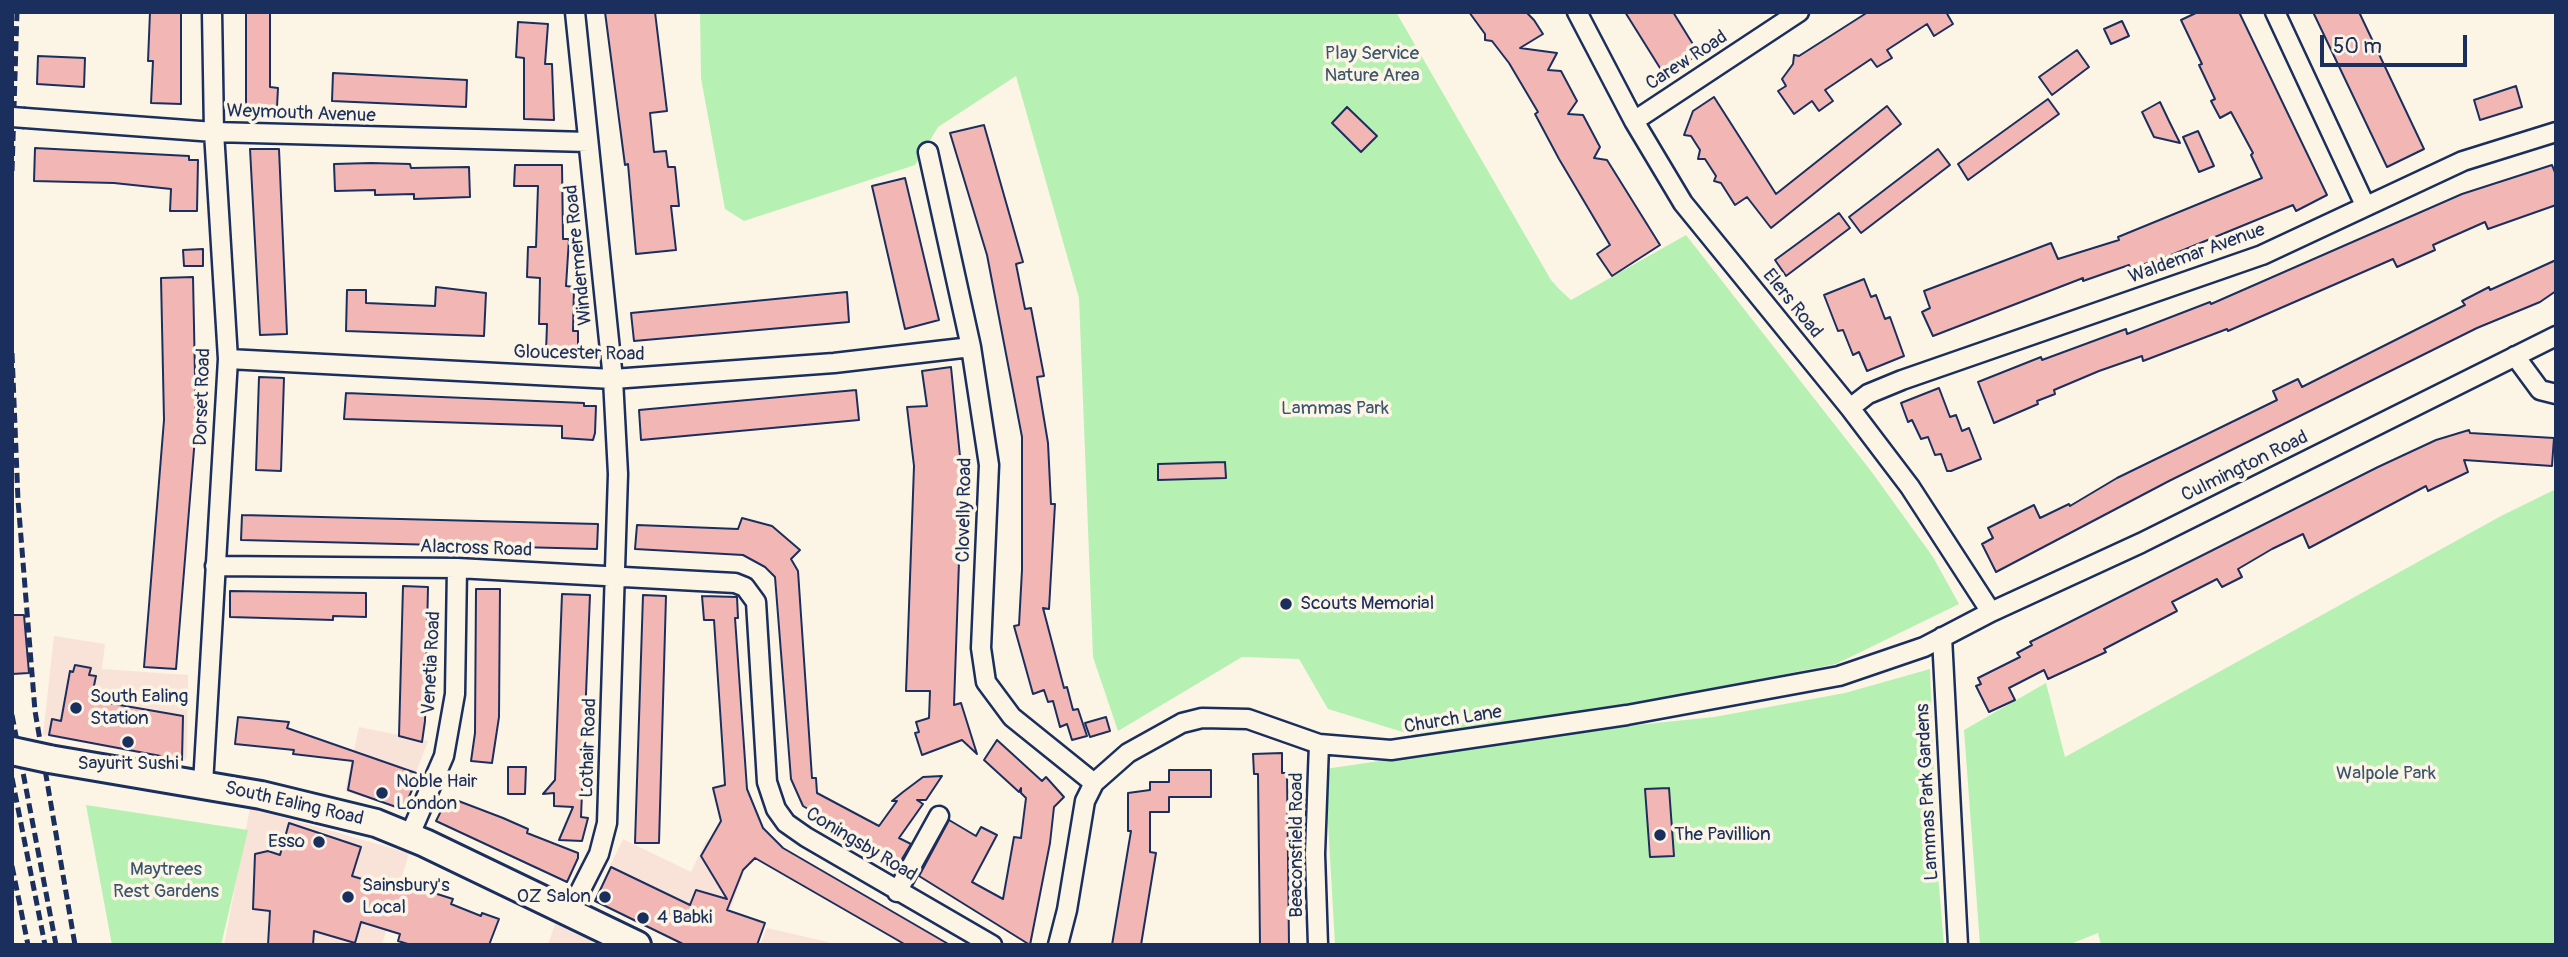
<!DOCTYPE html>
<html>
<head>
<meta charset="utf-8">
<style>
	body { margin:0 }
	#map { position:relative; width:2568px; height:957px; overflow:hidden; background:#fcf5e5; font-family:Pangolin,sans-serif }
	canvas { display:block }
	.frame { position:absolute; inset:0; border:14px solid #1b2f5e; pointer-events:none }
	.scale { position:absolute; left:2320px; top:35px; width:147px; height:32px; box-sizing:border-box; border:4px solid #1b2f5e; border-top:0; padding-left:9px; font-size:21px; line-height:24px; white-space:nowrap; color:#1b2f5e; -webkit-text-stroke:5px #fcf5e5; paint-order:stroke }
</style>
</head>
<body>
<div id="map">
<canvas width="2568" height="957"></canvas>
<div class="frame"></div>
<div class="scale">50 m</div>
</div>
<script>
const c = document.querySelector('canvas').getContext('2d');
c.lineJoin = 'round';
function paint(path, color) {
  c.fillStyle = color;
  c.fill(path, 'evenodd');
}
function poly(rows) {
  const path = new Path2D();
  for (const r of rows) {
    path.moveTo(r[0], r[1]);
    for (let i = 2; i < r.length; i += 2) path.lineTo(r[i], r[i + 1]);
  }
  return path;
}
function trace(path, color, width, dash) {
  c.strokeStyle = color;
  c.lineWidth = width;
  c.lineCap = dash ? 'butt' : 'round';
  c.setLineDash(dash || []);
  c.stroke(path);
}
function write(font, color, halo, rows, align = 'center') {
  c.font = font + ' Pangolin,sans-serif';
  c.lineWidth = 7;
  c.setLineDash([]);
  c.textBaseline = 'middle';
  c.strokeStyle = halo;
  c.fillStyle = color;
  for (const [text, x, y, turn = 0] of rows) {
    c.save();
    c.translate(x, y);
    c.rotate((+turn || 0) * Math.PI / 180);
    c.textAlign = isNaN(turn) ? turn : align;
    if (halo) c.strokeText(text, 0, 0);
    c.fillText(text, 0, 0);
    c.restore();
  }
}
paint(poly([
	[54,636,105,644,102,669,188,675,187,758,182,762,43,735],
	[359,727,428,741,402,810,345,791],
	[250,808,409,853,382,945,224,945],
	[623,839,691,872,707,839,727,870,743,875,717,945,600,901,597,893],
	[555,924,592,941,590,945,548,945],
	[767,928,824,941,837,945,760,945]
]), '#f9e2d7');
paint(poly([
	[700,12,1396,12,1551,280,1559,289,1571,300,1686,235,1871,471,1933,557,1959,604,1836,664,1548,721,1419,737,1328,709,1299,659,1242,657,1118,731,1093,657,1079,298,1016,76,938,127,915,165,744,221,725,209,701,78],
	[2556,489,2556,945,2101,945,2098,933,2068,945,1980,945,1964,730,2046,683,2065,757,2501,516],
	[1930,669,1937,863,1944,945,1335,945,1325,769,1598,729,1714,717,1845,693],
	[86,805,248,830,221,945,112,945]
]), '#b7f0b3');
const building = poly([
	[150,12,181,12,181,104,151,103,153,61,148,61,150,12],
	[246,12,270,12,270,87,278,88,277,107,246,105,246,12],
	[605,12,655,12,667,111,650,113,654,152,666,151,668,167,675,167,679,206,671,206,676,250,636,254,628,164,625,165,605,12],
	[1469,12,1526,12,1534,20,1543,34,1520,48,1557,53,1548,70,1561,71,1577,101,1568,114,1583,115,1600,147,1594,158,1607,160,1660,245,1612,276,1597,254,1610,245,1559,159,1535,114,1538,112,1509,63,1492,41,1485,40,1485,34,1469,12],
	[1625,12,1673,12,1699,54,1665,76,1625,12],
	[1868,12,1946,12,1953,24,1934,36,1927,24,1887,50,1892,58,1877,67,1871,59,1825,90,1833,101,1819,111,1812,101,1794,114,1778,91,1786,86,1782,79,1793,64,1794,55,1799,56,1868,12],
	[2198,12,2239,12,2327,195,2296,211,2293,205,2159,260,2130,268,2129,265,2083,281,2083,278,1933,336,1922,312,1930,308,1924,291,2051,243,2058,259,2119,240,2118,237,2262,178,2251,155,2253,153,2231,112,2220,118,2211,101,2215,99,2199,65,2202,64,2181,20,2198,12],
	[2313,12,2359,12,2424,149,2387,167,2313,12],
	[2122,21,2129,36,2111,44,2104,29,2122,21],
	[518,22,548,24,545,64,552,64,554,120,524,119,524,58,516,57,518,22],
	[2077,50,2089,67,2052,95,2039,77,2077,50],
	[38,56,85,58,84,87,37,84,38,56],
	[333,73,467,80,466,107,332,101,333,73],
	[2516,86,2522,107,2480,120,2474,100,2516,86],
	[1714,97,1776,194,1887,106,1901,124,1771,228,1747,197,1735,205,1721,183,1714,181,1716,176,1705,159,1698,159,1700,150,1691,136,1684,135,1693,111,1714,97],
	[2048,99,2059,114,1968,180,1958,164,2048,99],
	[2160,102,2169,121,2180,143,2154,137,2142,112,2160,102],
	[1347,107,1377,136,1361,152,1332,123,1347,107],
	[984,125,1023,262,1016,264,1025,309,1031,308,1044,376,1037,377,1048,443,1051,504,1055,504,1049,609,1043,608,1064,688,1067,687,1073,710,1078,709,1087,736,1072,740,1067,724,1060,727,1053,701,1048,702,1044,690,1033,694,1014,626,1019,625,1022,570,1022,437,987,255,950,133,984,125],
	[2198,131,2214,166,2199,172,2183,137,2198,131],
	[35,148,189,156,189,160,198,160,197,211,170,211,171,189,114,183,34,181,35,148],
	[250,149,279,149,287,334,260,335,250,149],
	[1938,149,1950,165,1861,233,1849,217,1938,149],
	[371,163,410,164,411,168,469,167,470,197,414,199,414,194,375,195,375,190,335,191,334,164,371,163],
	[515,165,562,165,563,239,569,239,566,286,574,287,573,331,578,331,578,353,546,352,547,324,539,324,540,278,527,277,528,247,536,247,538,186,514,186,515,165],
	[2552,165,2556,175,2556,205,2488,229,2485,222,2433,245,2435,250,2397,267,2393,259,2228,331,2227,329,2143,361,2142,356,2099,371,2054,390,2055,394,2037,401,2038,404,1994,423,1978,382,2041,357,2042,360,2126,329,2127,334,2210,302,2211,304,2462,194,2552,165],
	[905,178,939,320,905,329,872,186,905,178],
	[1839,213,1850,228,1786,276,1775,260,1839,213],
	[203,249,203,266,184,266,183,250,203,249],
	[2556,260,2556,291,2540,302,2477,328,2169,481,1996,572,1982,544,1993,538,1988,528,2034,505,2040,518,2069,504,2070,506,2117,478,2277,400,2273,391,2298,379,2302,387,2465,305,2462,301,2489,287,2490,290,2556,260],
	[193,277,196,425,176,669,144,667,164,420,161,278,193,277],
	[1864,279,1871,297,1876,295,1885,319,1890,317,1904,356,1867,371,1859,352,1853,355,1843,330,1838,331,1824,295,1864,279],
	[436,287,486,293,484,336,346,331,347,290,366,290,366,303,435,306,436,287],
	[847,292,849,322,634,341,631,313,847,292],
	[951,367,962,476,954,705,961,703,977,754,962,740,922,755,915,733,919,732,916,722,929,718,930,691,906,691,914,466,907,407,927,406,922,371,951,367],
	[259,377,284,378,281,471,256,470,259,377],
	[1939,388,1950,417,1956,415,1962,431,1969,428,1981,459,1951,471,1947,471,1941,454,1935,455,1928,437,1921,439,1912,420,1908,422,1901,403,1939,388],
	[856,390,859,420,641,440,639,410,856,390],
	[346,393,584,403,584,406,596,406,595,433,593,440,562,438,562,426,344,419,346,393],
	[2469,430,2470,433,2554,438,2552,466,2464,460,2468,472,2428,491,2426,486,2309,548,2303,534,2272,549,2238,569,2242,577,2222,587,2217,579,2172,602,2177,611,2104,649,2106,652,2048,679,2044,670,2009,688,2015,700,1989,712,1976,686,1981,684,1978,678,2020,657,2017,653,2032,645,2030,642,2378,467,2436,440,2469,430],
	[1225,462,1226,478,1158,480,1158,464,1225,462],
	[242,515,598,524,597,549,241,540,242,515],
	[742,518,772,526,800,550,791,559,798,571,812,778,816,778,817,793,879,826,897,801,892,801,903,792,923,777,942,776,926,800,917,800,923,804,899,838,911,844,899,864,803,806,791,779,775,577,765,567,743,555,635,549,637,525,738,529,742,518],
	[403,586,428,587,425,721,422,742,399,736,403,586],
	[476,589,500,589,499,717,492,763,471,761,475,733,476,589],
	[230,591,366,593,366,617,333,616,333,620,230,617,230,591],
	[562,594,590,595,581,817,588,818,582,841,559,840,573,807,554,806,554,793,543,794,555,780,562,594],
	[643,595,666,596,659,843,635,843,643,595],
	[702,596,737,597,738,618,735,618,747,789,763,828,783,848,950,945,906,945,755,858,743,870,727,910,765,923,757,945,685,945,595,901,611,867,690,905,696,890,727,899,701,856,721,821,713,788,725,785,714,620,704,620,702,596],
	[12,615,24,615,29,673,12,674,12,615],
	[75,665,91,668,89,675,96,676,91,700,183,716,182,760,49,735,52,719,61,721,70,671,73,672,75,665],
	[238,717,289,722,287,728,419,774,405,806,399,808,348,790,353,761,293,754,294,750,235,744,238,717],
	[1106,717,1110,731,1090,737,1085,723,1106,717],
	[997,740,1042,781,1046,777,1064,797,1054,807,1050,843,1030,945,919,876,949,820,976,836,981,827,997,835,972,882,1003,899,1014,837,1021,838,1026,798,1021,793,1021,788,1019,792,984,760,997,740],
	[1282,753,1282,773,1287,773,1289,945,1260,945,1258,774,1254,774,1253,754,1282,753],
	[508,767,526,767,525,794,508,794,508,767],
	[1169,770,1211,770,1211,797,1169,797,1169,812,1150,812,1150,852,1156,853,1141,945,1112,945,1131,831,1128,831,1128,793,1150,790,1150,782,1169,782,1169,770],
	[1669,788,1674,856,1650,857,1645,789,1669,788],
	[448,797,503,818,528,829,527,833,578,853,578,858,567,882,436,821,448,797],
	[289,823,361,847,352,876,395,889,396,886,414,891,415,887,453,899,451,904,481,916,482,913,499,919,489,945,411,945,398,941,400,934,361,922,355,943,314,931,313,945,268,945,270,911,253,909,255,854,268,851,280,855,289,823]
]);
paint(building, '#f2b6b5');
trace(building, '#1b2f5e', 2);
const minor = poly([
	[1577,12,1634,121,1683,203,1850,408,1910,487,1991,612],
	[2275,12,2365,205],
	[25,118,214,132,588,142],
	[1634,121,1799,12],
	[928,152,971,347,989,465,981,648,986,682,1012,717,1094,783],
	[2515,356,2540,390,2556,394],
	[228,359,613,379,834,363,971,347],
	[1850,408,1868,394,1902,380,2262,255,2463,161,2556,132],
	[215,566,457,568,735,583,745,587,756,602,767,782,776,809,786,823,806,837,992,945],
	[1942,637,1958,945],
	[203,784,228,359,214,132,212,12],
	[409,837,444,756,455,694,457,568],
	[897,892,939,816],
	[570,911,599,854,607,823,618,474,613,379,575,12],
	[1058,945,1067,910,1085,801,1094,783,1128,753,1182,723,1202,718,1248,719,1319,744,1391,750,1627,715,1839,676,1924,647,1991,612,2141,543,2556,336],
	[1318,945,1315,854,1319,744]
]);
const secondary = poly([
	[49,759,261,795,376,823,425,843,637,945]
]);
trace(minor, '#1b2f5e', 23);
trace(secondary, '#1b2f5e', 32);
trace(minor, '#fcf5e5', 18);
trace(secondary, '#fcf5e5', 26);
trace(poly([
	[12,171,17,12],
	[12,353,18,500,35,711,75,945],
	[12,715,56,945],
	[12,778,45,945],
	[12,866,28,945]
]), '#1b2f5e', 5, [10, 5]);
const minorBridge = poly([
	[12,117,25,118]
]);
const secondaryBridge = poly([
	[12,751,49,759]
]);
trace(minorBridge, '#1b2f5e', 23, []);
trace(secondaryBridge, '#1b2f5e', 32, []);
trace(minorBridge, '#fcf5e5', 18);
trace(secondaryBridge, '#fcf5e5', 26);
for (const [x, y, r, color] of [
	[1286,604,7,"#1b2f5e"],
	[76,708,7,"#1b2f5e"],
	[128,742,7,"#1b2f5e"],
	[382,793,7,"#1b2f5e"],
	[1660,835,7,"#1b2f5e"],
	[319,842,7,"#1b2f5e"],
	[348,897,7,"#1b2f5e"],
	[605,897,7,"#1b2f5e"],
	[643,918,7,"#1b2f5e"]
]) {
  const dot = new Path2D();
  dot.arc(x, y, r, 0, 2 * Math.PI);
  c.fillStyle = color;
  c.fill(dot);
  trace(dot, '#fcf5e5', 2.5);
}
write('19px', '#3a566f', '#fcf5e5', [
	["Play Service",1372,54],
	["Nature Area",1372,76],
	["Lammas Park",1335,409],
	["Walpole Park",2386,774],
	["Maytrees",166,870],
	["Rest Gardens",166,892]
]);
write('19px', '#1b2f5e', '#fcf5e5', [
	["Carew Road",1687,61,-33],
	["Weymouth Avenue",301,114,2],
	["Waldemar Avenue",2197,254,-20],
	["Windermere Road",579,255,-96],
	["Elers Road",1792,304,51],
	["Gloucester Road",579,354,1],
	["Dorset Road",203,397,-88],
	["Culmington Road",2245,467,-26],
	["Clovelly Road",965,510,-89],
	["Alacross Road",476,549,2],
	["Venetia Road",432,663,-87],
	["Church Lane",1453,720,-9],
	["Lothair Road",589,748,-88],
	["Lammas Park Gardens",1928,792,-93],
	["South Ealing Road",294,804,13],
	["Coningsby Road",861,845,31],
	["Beaconsfield Road",1297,845,-90]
]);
write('19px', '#1b2f5e', '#fcf5e5', [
	["Scouts Memorial",1300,604],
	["South Ealing",90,697],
	["Station",90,719],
	["Sayurit Sushi",128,764,"center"],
	["Noble Hair",396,782],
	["London",396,804],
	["The Pavillion",1674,835],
	["Esso",305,842,"right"],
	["Sainsbury's",362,886],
	["Local",362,908],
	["OZ Salon",591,897,"right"],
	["4 Babki",657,918]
], 'left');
</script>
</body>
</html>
